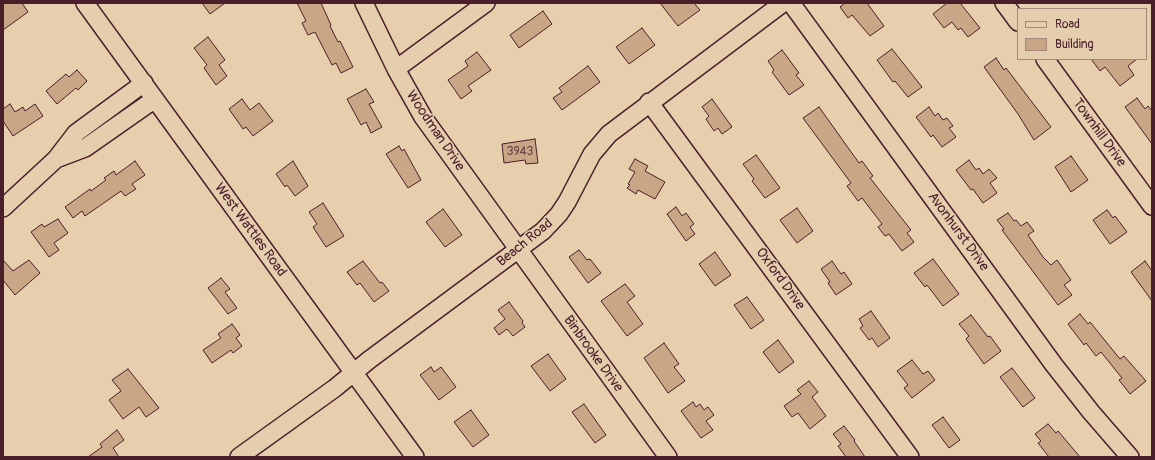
<!DOCTYPE html>
<html>
<head>
<meta charset="utf-8">
<style>
	body { margin:0 }
	#map { position:relative; width:1155px; height:460px; overflow:hidden; background:#e7ceac; font-family:Pangolin,sans-serif }
	canvas { display:block }
	.frame { position:absolute; inset:0; border:4px solid #4a1f2b; pointer-events:none }
	.legend { position:absolute; left:1017px; top:8px; width:130px; height:52px; box-sizing:border-box; background:#e5ceae; border:1px solid #a7887a; margin:0; padding:5px 7px; list-style:none; font-size:12px; color:#4a1f2b }
	.legend li { display:flex; align-items:center; gap:8px; height:20px }
	.legend b { width:20px; border:1px solid #a7887a }
</style>
</head>
<body>
<div id="map">
<canvas width="1155" height="460"></canvas>
<div class="frame"></div>
<ul class="legend">
<li><b style="height:5px;background:#e5ceae"></b>Road</li>
<li><b style="height:11px;background:#c9a685"></b>Building</li>
</ul>
</div>
<script>
const c = document.querySelector('canvas').getContext('2d');
c.lineJoin = 'round';
function paint(path, color) {
  c.fillStyle = color;
  c.fill(path, 'evenodd');
}
function poly(rows) {
  const path = new Path2D();
  for (const r of rows) {
    path.moveTo(r[0], r[1]);
    for (let i = 2; i < r.length; i += 2) path.lineTo(r[i], r[i + 1]);
  }
  return path;
}
function trace(path, color, width, dash) {
  c.strokeStyle = color;
  c.lineWidth = width;
  c.lineCap = dash ? 'butt' : 'round';
  c.setLineDash(dash || []);
  c.stroke(path);
}
function write(font, color, halo, rows, align = 'center') {
  c.font = font + ' Pangolin,sans-serif';
  c.lineWidth = 3;
  c.setLineDash([]);
  c.textBaseline = 'middle';
  c.strokeStyle = halo;
  c.fillStyle = color;
  for (const [text, x, y, turn = 0] of rows) {
    c.save();
    c.translate(x, y);
    c.rotate((+turn || 0) * Math.PI / 180);
    c.textAlign = isNaN(turn) ? turn : align;
    if (halo) c.strokeText(text, 0, 0);
    c.fillText(text, 0, 0);
    c.restore();
  }
}
const building = poly([
	[3,3,22,3,28,12,3,30,3,3],
	[202,3,225,3,210,14,202,3],
	[297,3,321,3,331,25,330,26,338,42,340,41,353,67,341,73,336,63,332,65,315,32,308,35,302,23,306,21,297,3],
	[660,3,694,3,700,10,678,26,660,3],
	[845,3,867,3,884,26,870,36,852,15,848,18,840,7,845,3],
	[947,3,960,3,980,28,968,37,961,28,958,30,952,22,944,28,933,14,947,3],
	[543,11,552,24,519,48,510,35,543,11],
	[642,28,655,45,629,64,616,47,642,28],
	[208,37,225,60,219,65,227,76,216,85,204,68,207,65,194,48,208,37],
	[892,49,922,87,908,97,895,81,893,82,877,60,892,49],
	[782,50,799,73,796,75,804,85,789,95,772,72,774,70,768,61,782,50],
	[477,52,491,70,468,86,472,91,461,99,448,80,468,66,465,61,477,52],
	[996,58,1004,70,1006,68,1051,127,1034,140,1018,114,984,67,996,58],
	[1091,59,1137,59,1128,66,1134,75,1120,86,1105,67,1100,71,1091,59],
	[588,66,600,82,562,110,553,98,562,92,559,88,588,66],
	[77,70,87,81,78,90,76,88,57,104,46,91,66,74,69,77,77,70],
	[366,89,374,102,369,104,382,127,371,133,366,122,361,125,347,99,366,89],
	[1137,98,1145,109,1148,106,1152,111,1152,144,1125,107,1137,98],
	[242,99,250,110,259,103,273,121,253,136,246,127,243,129,229,109,242,99],
	[712,99,732,127,722,134,718,128,714,131,706,119,709,116,702,107,712,99],
	[10,104,15,112,23,107,25,111,35,104,43,116,13,136,3,121,3,109,10,104],
	[819,107,859,163,862,161,873,176,870,178,911,230,907,233,914,242,902,251,889,234,885,236,878,227,882,224,862,198,858,201,847,186,851,183,803,118,819,107],
	[929,107,935,116,938,113,943,120,947,118,953,126,949,128,956,137,942,147,933,135,931,137,916,117,929,107],
	[535,139,538,163,526,164,525,160,504,163,502,144,535,139],
	[399,146,402,151,404,149,421,180,408,188,386,154,399,146],
	[756,155,780,188,765,198,752,181,754,179,743,164,756,155],
	[1071,156,1088,180,1071,192,1055,167,1071,156],
	[635,159,648,166,645,171,665,182,655,199,638,190,636,194,627,188,630,185,628,184,635,172,629,169,635,159],
	[969,160,976,170,979,168,983,174,989,169,997,178,990,183,997,193,983,203,973,189,971,190,956,170,969,160],
	[135,161,145,175,132,184,136,189,125,196,121,191,85,216,82,211,73,218,65,207,90,189,91,191,106,180,104,178,114,171,116,175,135,161],
	[293,161,308,186,295,196,287,185,285,187,276,174,293,161],
	[323,203,344,236,326,247,313,227,317,224,309,212,323,203],
	[676,207,682,216,686,213,694,224,690,227,695,234,686,241,667,214,676,207],
	[797,208,813,231,797,243,780,220,797,208],
	[443,209,462,235,445,247,426,222,443,209],
	[1107,210,1113,218,1115,216,1127,232,1110,244,1093,220,1107,210],
	[1008,213,1014,221,1016,220,1021,226,1027,222,1034,231,1028,235,1043,257,1051,265,1057,260,1071,280,1064,285,1072,295,1058,305,1002,230,1004,229,997,220,1008,213],
	[58,219,68,233,54,243,59,250,49,257,31,232,42,224,44,227,58,219],
	[579,250,587,260,590,259,601,273,588,283,569,257,579,250],
	[715,252,731,275,715,286,699,264,715,252],
	[933,259,959,294,943,306,927,285,925,287,914,273,933,259],
	[3,260,13,271,29,260,40,273,15,295,3,280,3,260],
	[363,261,380,283,382,282,389,291,374,302,360,283,357,285,347,272,363,261],
	[832,261,841,274,844,272,852,284,836,295,828,283,830,282,821,269,832,261],
	[1145,261,1152,271,1152,301,1131,272,1145,261],
	[221,278,230,289,225,292,237,308,228,314,208,288,221,278],
	[625,284,635,296,627,302,643,324,627,336,601,301,625,284],
	[747,297,764,320,751,329,734,305,747,297],
	[509,302,523,321,522,323,525,327,513,336,507,329,499,335,494,328,505,319,498,310,509,302],
	[871,311,890,338,878,347,872,338,869,340,860,328,863,326,859,319,871,311],
	[1080,314,1088,324,1090,322,1120,359,1124,356,1146,381,1130,394,1119,380,1122,378,1101,352,1096,356,1086,343,1084,345,1068,324,1080,314],
	[971,315,988,337,990,336,1001,351,984,364,966,339,969,336,959,324,971,315],
	[232,324,240,335,236,338,242,346,233,353,231,350,212,363,203,350,221,338,218,334,232,324],
	[778,340,794,362,779,373,763,352,778,340],
	[664,343,679,364,674,367,685,381,668,393,644,358,664,343],
	[548,354,566,379,550,391,531,366,548,354],
	[912,360,923,374,928,371,935,380,912,398,904,388,908,385,897,371,912,360],
	[431,367,434,372,441,367,456,387,439,400,420,375,431,367],
	[1012,368,1035,398,1023,407,1000,377,1012,368],
	[128,369,159,408,146,417,139,407,123,419,109,400,121,391,112,380,128,369],
	[809,381,818,392,812,397,826,416,810,429,798,413,792,417,784,406,801,394,797,390,809,381],
	[693,402,696,407,700,404,704,410,708,407,714,415,706,421,713,430,701,438,681,411,693,402],
	[584,404,606,435,595,443,572,412,584,404],
	[471,410,489,435,473,447,454,422,471,410],
	[943,417,960,440,949,448,932,425,943,417],
	[1048,424,1056,433,1058,431,1080,457,1049,457,1038,443,1041,441,1035,434,1048,424],
	[844,426,855,440,854,441,865,457,846,457,838,446,841,444,833,434,844,426],
	[117,430,124,440,113,448,119,457,88,457,102,447,100,444,117,430]
]);
paint(building, '#c9a685');
trace(building, '#4a1f2b', 1);
const minor = poly([
	[85,3,415,457],
	[364,3,396,69,423,117,668,457],
	[791,3,1054,365,1091,412,1130,457],
	[1004,3,1018,22],
	[1045,59,1152,206],
	[396,69,486,3],
	[144,83,76,133,56,159,85,148,155,99],
	[649,102,910,457],
	[3,208,56,159],
	[239,457,335,388,369,360,543,231,559,214,567,202,592,154,609,134,783,3]
]);
trace(minor, '#4a1f2b', 20);
trace(minor, '#e5ceae', 17);
write('12px', '#6a4142', null, [
	["3943",520,152]
]);
write('14px', '#4a1f2b', '#e5ceae', [
	["Woodman Drive",435,131,56],
	["Townhill Drive",1099,133,54],
	["West Wattles Road",250,230,54],
	["Avonhurst Drive",958,232,54],
	["Beach Road",525,243,-39],
	["Oxford Drive",780,279,54],
	["Binbrooke Drive",593,354,54]
]);
</script>
</body>
</html>
